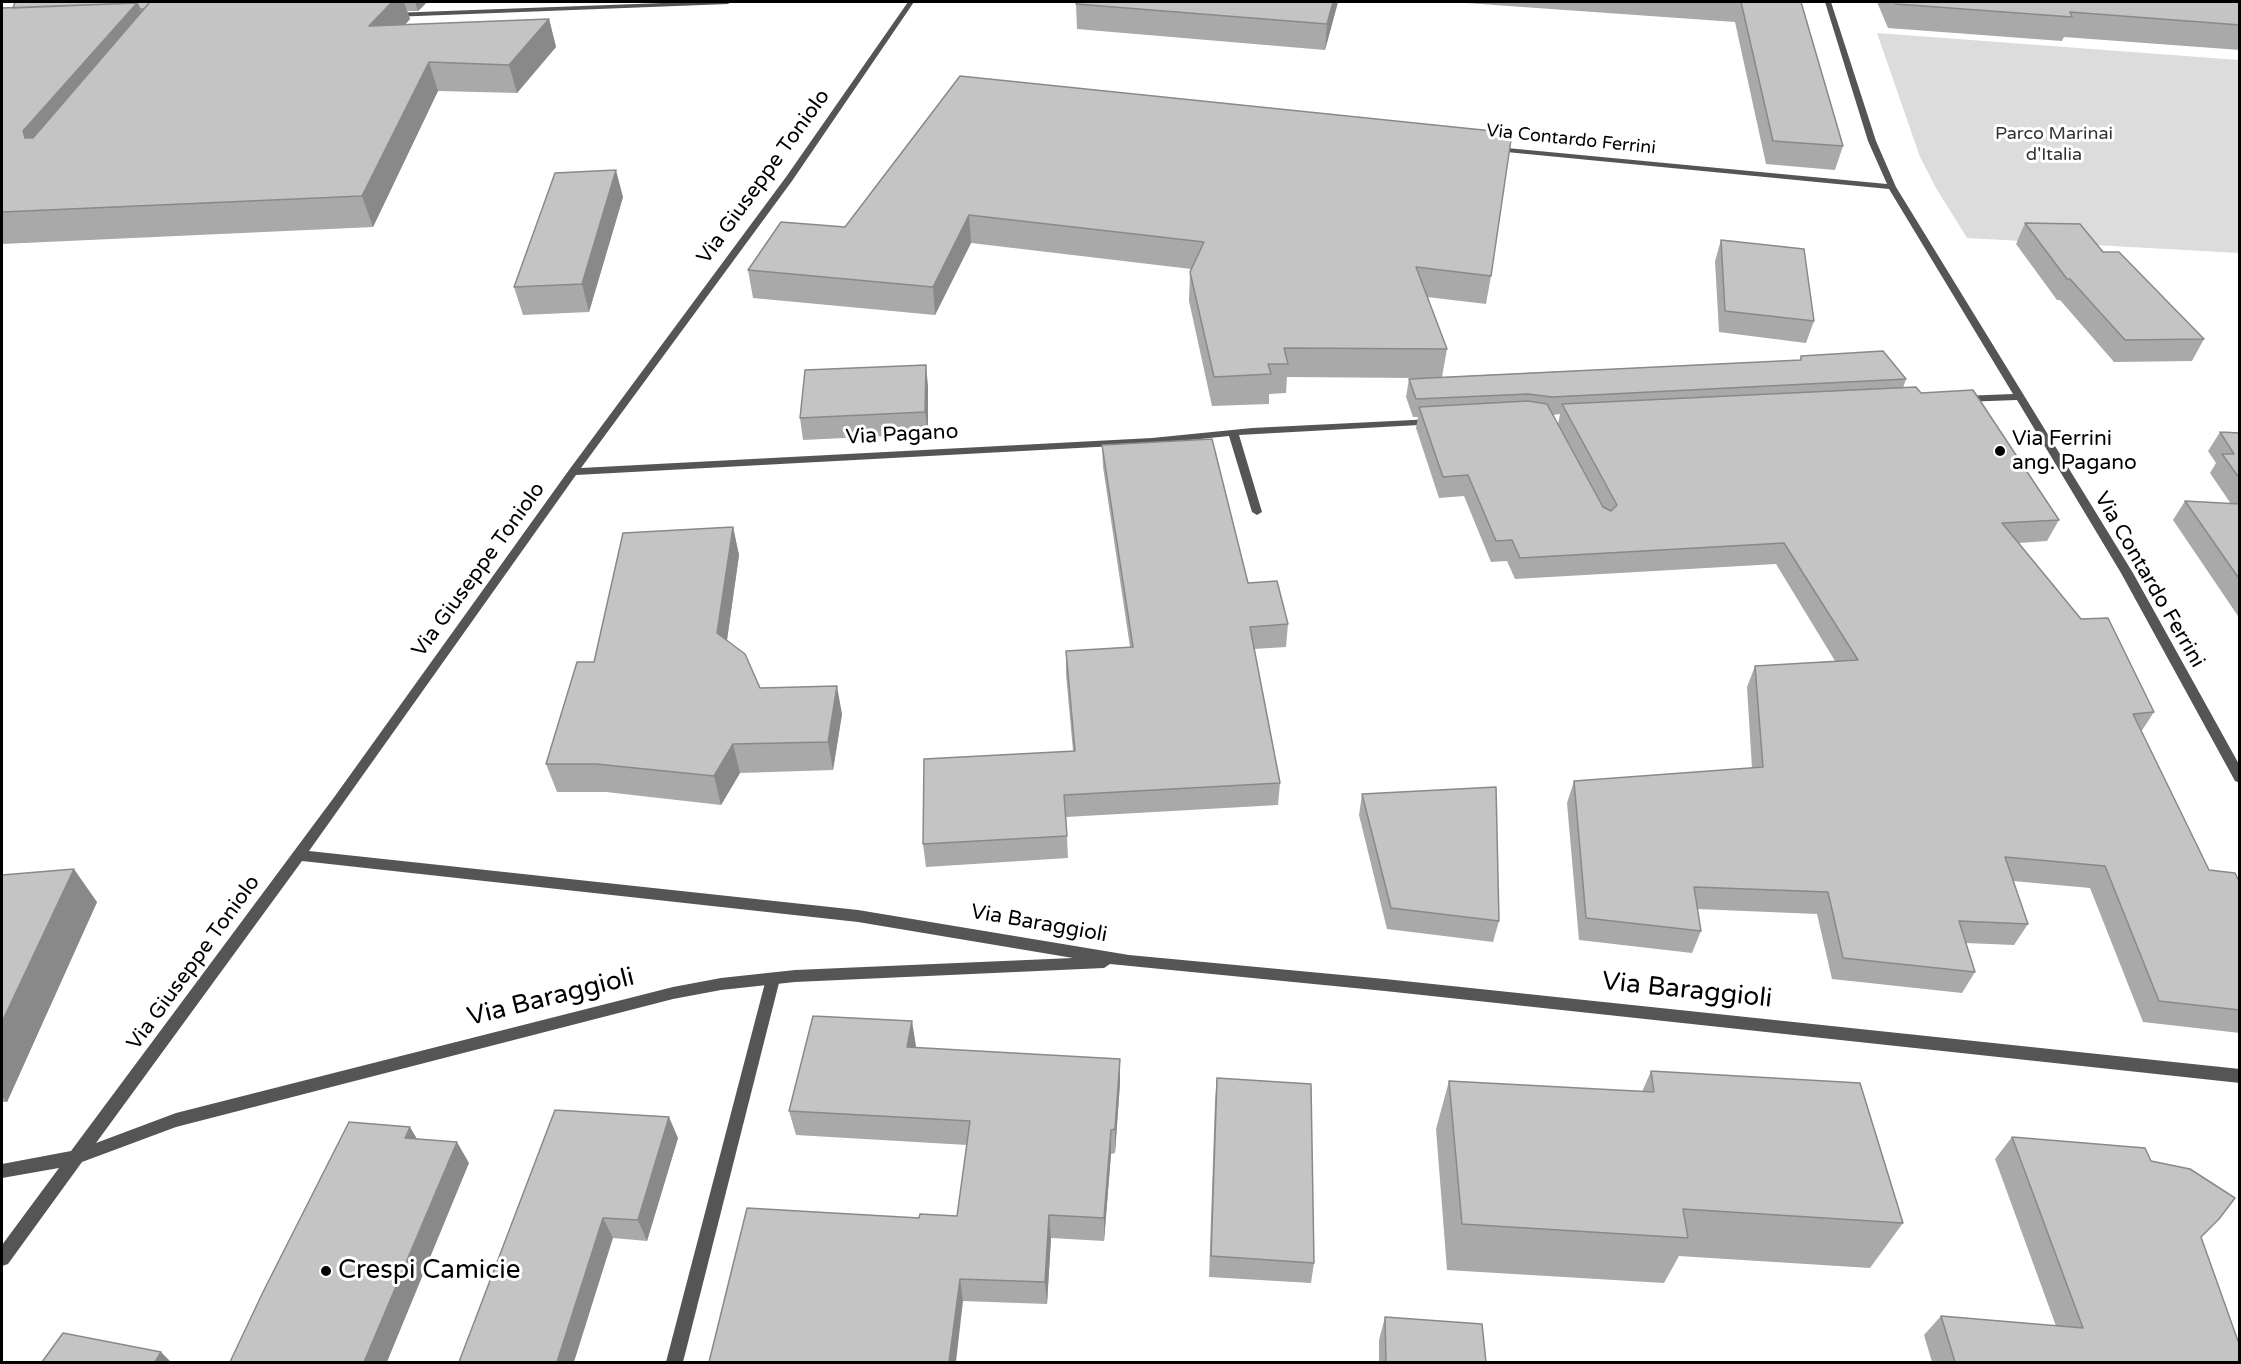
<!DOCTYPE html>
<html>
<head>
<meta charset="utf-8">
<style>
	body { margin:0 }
	#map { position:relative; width:2241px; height:1364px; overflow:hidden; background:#fff; font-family:"Varela Round",sans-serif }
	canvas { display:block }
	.frame { position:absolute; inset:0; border:3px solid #000; pointer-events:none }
</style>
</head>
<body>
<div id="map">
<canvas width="2241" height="1364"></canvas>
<div class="frame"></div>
</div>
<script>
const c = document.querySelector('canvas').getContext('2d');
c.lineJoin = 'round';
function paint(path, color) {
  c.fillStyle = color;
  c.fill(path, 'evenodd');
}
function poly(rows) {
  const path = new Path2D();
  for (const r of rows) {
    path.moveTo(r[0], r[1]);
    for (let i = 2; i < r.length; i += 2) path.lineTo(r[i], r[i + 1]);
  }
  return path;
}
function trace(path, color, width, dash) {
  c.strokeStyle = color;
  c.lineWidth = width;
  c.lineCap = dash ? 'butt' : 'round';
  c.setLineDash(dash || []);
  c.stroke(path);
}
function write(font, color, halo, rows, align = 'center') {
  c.font = font + ' "Varela Round",sans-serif';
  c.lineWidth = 6;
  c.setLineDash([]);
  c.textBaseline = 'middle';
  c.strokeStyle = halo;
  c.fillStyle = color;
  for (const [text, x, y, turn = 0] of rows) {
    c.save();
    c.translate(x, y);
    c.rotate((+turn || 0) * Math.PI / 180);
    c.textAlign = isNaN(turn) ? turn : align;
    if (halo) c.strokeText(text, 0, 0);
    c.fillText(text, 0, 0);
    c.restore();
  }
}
paint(poly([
	[1877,33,2239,60,2239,253,1967,238,1936,188,1920,157]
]), '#dcdcdc');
paint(poly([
	[773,973,778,975,780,979,683,1362,666,1362,766,979,768,975,773,973]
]), '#555');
paint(poly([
	[690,2,731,2,728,4,392,17,389,15,392,13,690,2],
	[908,2,914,2,792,181,581,468,1152,438,1252,428,1433,419,1438,422,1437,424,1239,435,1262,512,1257,515,1252,512,1229,436,1152,444,576,475,309,851,858,910,1129,955,1385,979,2240,1069,2240,1083,1385,991,1110,964,1104,968,795,982,721,990,673,999,176,1127,82,1162,8,1264,2,1266,2,1245,59,1168,2,1178,2,1164,71,1151,335,796,569,470,786,177,908,2],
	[302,861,858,922,1073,958,795,970,721,978,673,987,176,1113,96,1143,302,861],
	[1825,2,1831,2,1876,141,1896,187,2133,573,2240,766,2240,783,2235,781,2121,573,2017,400,1962,402,1957,399,1962,396,2013,394,1889,189,1496,151,1492,149,1496,147,1887,184,1868,141,1825,2]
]), '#555');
paint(poly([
	[15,2,427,2,418,11,407,11,410,19,405,25,549,19,556,47,517,93,438,91,373,227,2,244,2,10,13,8],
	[1338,2,1325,50,1077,29,1076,4],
	[1452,2,1801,2,1843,146,1835,170,1766,164,1735,22],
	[1877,2,2240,2,2240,50,2064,37,2062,41,1888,28],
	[960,76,1491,276,1486,304,1427,297,1447,349,1442,377,1800,360,1801,356,1906,379,1903,388,1921,393,2059,520,2047,541,2019,543,2154,712,2141,732,2209,870,2240,883,2240,1033,2143,1022,2090,888,2013,881,2028,924,2014,945,1966,943,1975,972,1962,993,1832,979,1817,914,1697,909,1701,931,1692,953,1579,940,1567,803,1574,781,1752,768,1747,687,1755,666,1835,661,1776,564,1515,579,1507,561,1491,562,1464,496,1439,498,1416,428,1418,417,1413,417,1406,397,1409,379,1414,378,1287,377,1286,393,1269,394,1269,404,1212,406,1189,301,1190,272,1191,269,971,243,935,315,753,298,748,270,845,227],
	[1560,414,1558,424,1553,415],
	[623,197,589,312,523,315,514,287],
	[2025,223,2103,252,2204,339,2192,361,2114,362,2060,300,2057,300,2016,244],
	[1721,240,1814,321,1806,343,1719,332,1715,261],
	[928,386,928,434,803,440,800,418],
	[2220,432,2240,433,2240,619,2173,520,2185,501,2231,504,2210,473,2216,463,2208,451],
	[1102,445,1248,583,1288,624,1286,647,1254,649,1280,783,1278,805,1066,817,1068,858,926,867,923,844,1073,751,1066,674,1066,651,1130,647,1103,467],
	[733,527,739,555,727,640,760,688,842,714,833,770,740,773,721,805,606,792,557,792,546,764,594,662],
	[1362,794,1499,921,1493,942,1387,929,1359,815],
	[2,875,97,902,7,1102,2,1102],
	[916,1046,916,1048,1120,1059,1120,1083,1115,1153,1111,1154,1104,1241,1051,1238,1047,1304,963,1301,919,1218,957,1216,967,1145,796,1135,789,1111],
	[1651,1071,1903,1223,1870,1268,1679,1256,1664,1283,1447,1270,1436,1129,1449,1081,1642,1092],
	[1217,1078,1314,1263,1311,1283,1209,1277,1215,1100],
	[2012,1137,2151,1161,2201,1237,2240,1362,1932,1362,1924,1335,1941,1316,2056,1326,1995,1159],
	[678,1138,647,1241,613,1238,459,1362],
	[1385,1317,1486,1362,1379,1362,1379,1340]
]), '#a9a9a9');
paint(poly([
	[392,2,404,2,410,19,378,54,369,26],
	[415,2,427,2,418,11],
	[1333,2,1338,2,1325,50,1327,24],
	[137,3,149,30,38,161,25,138,23,131],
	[549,19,556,47,517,93,509,65],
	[429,62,438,91,373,227,362,196],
	[616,170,623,197,589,312,582,284],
	[969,215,971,243,935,315,933,287],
	[926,365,928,386,928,434,925,412],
	[733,527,739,555,724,661,717,633],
	[837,686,842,714,833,770,828,742],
	[733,744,740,773,721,805,714,776],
	[74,869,97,902,7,1102,2,1096,2,1022],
	[912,1021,916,1046,911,1072,907,1047],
	[1120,1059,1120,1083,1115,1153,1115,1129],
	[669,1117,678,1138,647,1241,638,1220],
	[410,1127,423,1149,405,1138],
	[1111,1130,1111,1154,1104,1241,1104,1218],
	[457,1142,469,1163,387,1362,364,1362],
	[1049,1215,1051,1238,1047,1304,1045,1282],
	[603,1218,613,1238,574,1362,557,1362],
	[960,1279,963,1301,956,1362,949,1362],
	[161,1352,171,1362,155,1362]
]), '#898989');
const building = poly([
	[15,2,169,2,150,2,144,9,140,9,137,3,13,8,15,2],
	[150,2,392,2,369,26,549,19,509,65,429,62,362,196,2,212,2,8,137,3,23,131,25,138,33,138,150,2],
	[1078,2,1333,2,1327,24,1076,4,1078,2],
	[1741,2,1801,2,1843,146,1773,141,1741,2],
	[1895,2,2240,2,2240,25,2070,12,2072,17,1896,4,1895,2],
	[960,76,1512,133,1491,276,1416,267,1447,349,1284,348,1288,364,1268,364,1271,374,1214,377,1190,272,1204,242,969,215,933,287,748,270,781,222,845,227,960,76],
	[616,170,582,284,514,287,555,173,616,170],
	[2025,223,2080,224,2103,252,2119,252,2204,339,2125,340,2070,279,2067,279,2025,223],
	[1721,240,1804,249,1814,321,1725,311,1721,240],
	[1883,351,1906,379,1552,397,1528,394,1416,399,1409,379,1801,360,1801,356,1883,351],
	[926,365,925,412,800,418,805,370,926,365],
	[1916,387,1921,393,1973,390,2059,520,2002,523,2081,619,2108,618,2154,712,2133,714,2209,870,2235,873,2240,883,2240,1010,2159,1001,2105,866,2005,857,2028,924,1959,921,1975,972,1843,958,1828,892,1694,887,1701,931,1586,918,1574,781,1763,767,1755,666,1858,660,1784,543,1520,558,1512,540,1496,541,1468,475,1443,477,1419,407,1528,401,1547,404,1603,507,1611,511,1617,505,1562,404,1916,387],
	[2220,432,2240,433,2240,479,2222,454,2234,454,2220,432],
	[1212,439,1248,583,1277,581,1288,624,1250,627,1280,783,1064,795,1067,836,923,844,924,759,1075,751,1066,651,1133,647,1102,445,1212,439],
	[2185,501,2240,504,2240,580,2185,501],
	[733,527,717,633,745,654,760,688,837,686,828,742,733,744,714,776,596,764,546,764,577,662,594,662,623,533,733,527],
	[1496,787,1499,921,1391,908,1362,794,1496,787],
	[74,869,2,1022,2,875,74,869],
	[813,1016,912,1021,907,1047,1120,1059,1115,1129,1111,1130,1104,1218,1049,1215,1045,1282,960,1279,949,1362,709,1362,747,1208,919,1218,920,1214,957,1216,970,1121,789,1111,813,1016],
	[1651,1071,1860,1083,1903,1223,1683,1209,1688,1238,1462,1224,1449,1081,1654,1092,1651,1071],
	[1217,1078,1311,1084,1314,1263,1211,1256,1217,1078],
	[555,1110,669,1117,638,1220,603,1218,557,1362,459,1362,555,1110],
	[349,1122,410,1127,405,1138,457,1142,364,1362,230,1362,263,1292,349,1122],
	[2012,1137,2145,1148,2151,1161,2190,1169,2235,1198,2219,1219,2201,1237,2238,1341,2240,1341,2240,1362,1955,1362,1941,1316,2083,1328,2012,1137],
	[1385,1317,1482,1324,1486,1362,1386,1362,1385,1317],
	[63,1333,161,1352,155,1362,42,1362,63,1333]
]);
paint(building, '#c4c4c4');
trace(building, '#898989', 1.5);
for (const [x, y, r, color] of [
	[2000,451,6,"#000"],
	[326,1271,6,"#000"]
]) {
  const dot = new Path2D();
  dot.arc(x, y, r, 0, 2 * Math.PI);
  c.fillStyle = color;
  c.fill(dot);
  trace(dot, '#fff', 2);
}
write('18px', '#333', '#fff', [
	["Parco Marinai",2054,134],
	["d'Italia",2054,155]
]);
write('18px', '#000', '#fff', [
	["Via Contardo Ferrini",1571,140,6]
]);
write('21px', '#000', '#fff', [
	["Via Giuseppe Toniolo",764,177,-54],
	["Via Pagano",902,435,-3],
	["Via Giuseppe Toniolo",479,570,-54],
	["Via Contardo Ferrini",2149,580,60],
	["Via Baraggioli",1039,924,10],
	["Via Giuseppe Toniolo",194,963,-54]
]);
write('21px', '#000', '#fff', [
	["Via Ferrini",2012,439],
	["ang. Pagano",2012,463]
], 'left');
write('26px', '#000', '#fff', [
	["Via Baraggioli",1687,991,6],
	["Via Baraggioli",551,998,-14]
]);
write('26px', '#000', '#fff', [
	["Crespi Camicie",338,1271]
], 'left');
</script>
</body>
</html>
